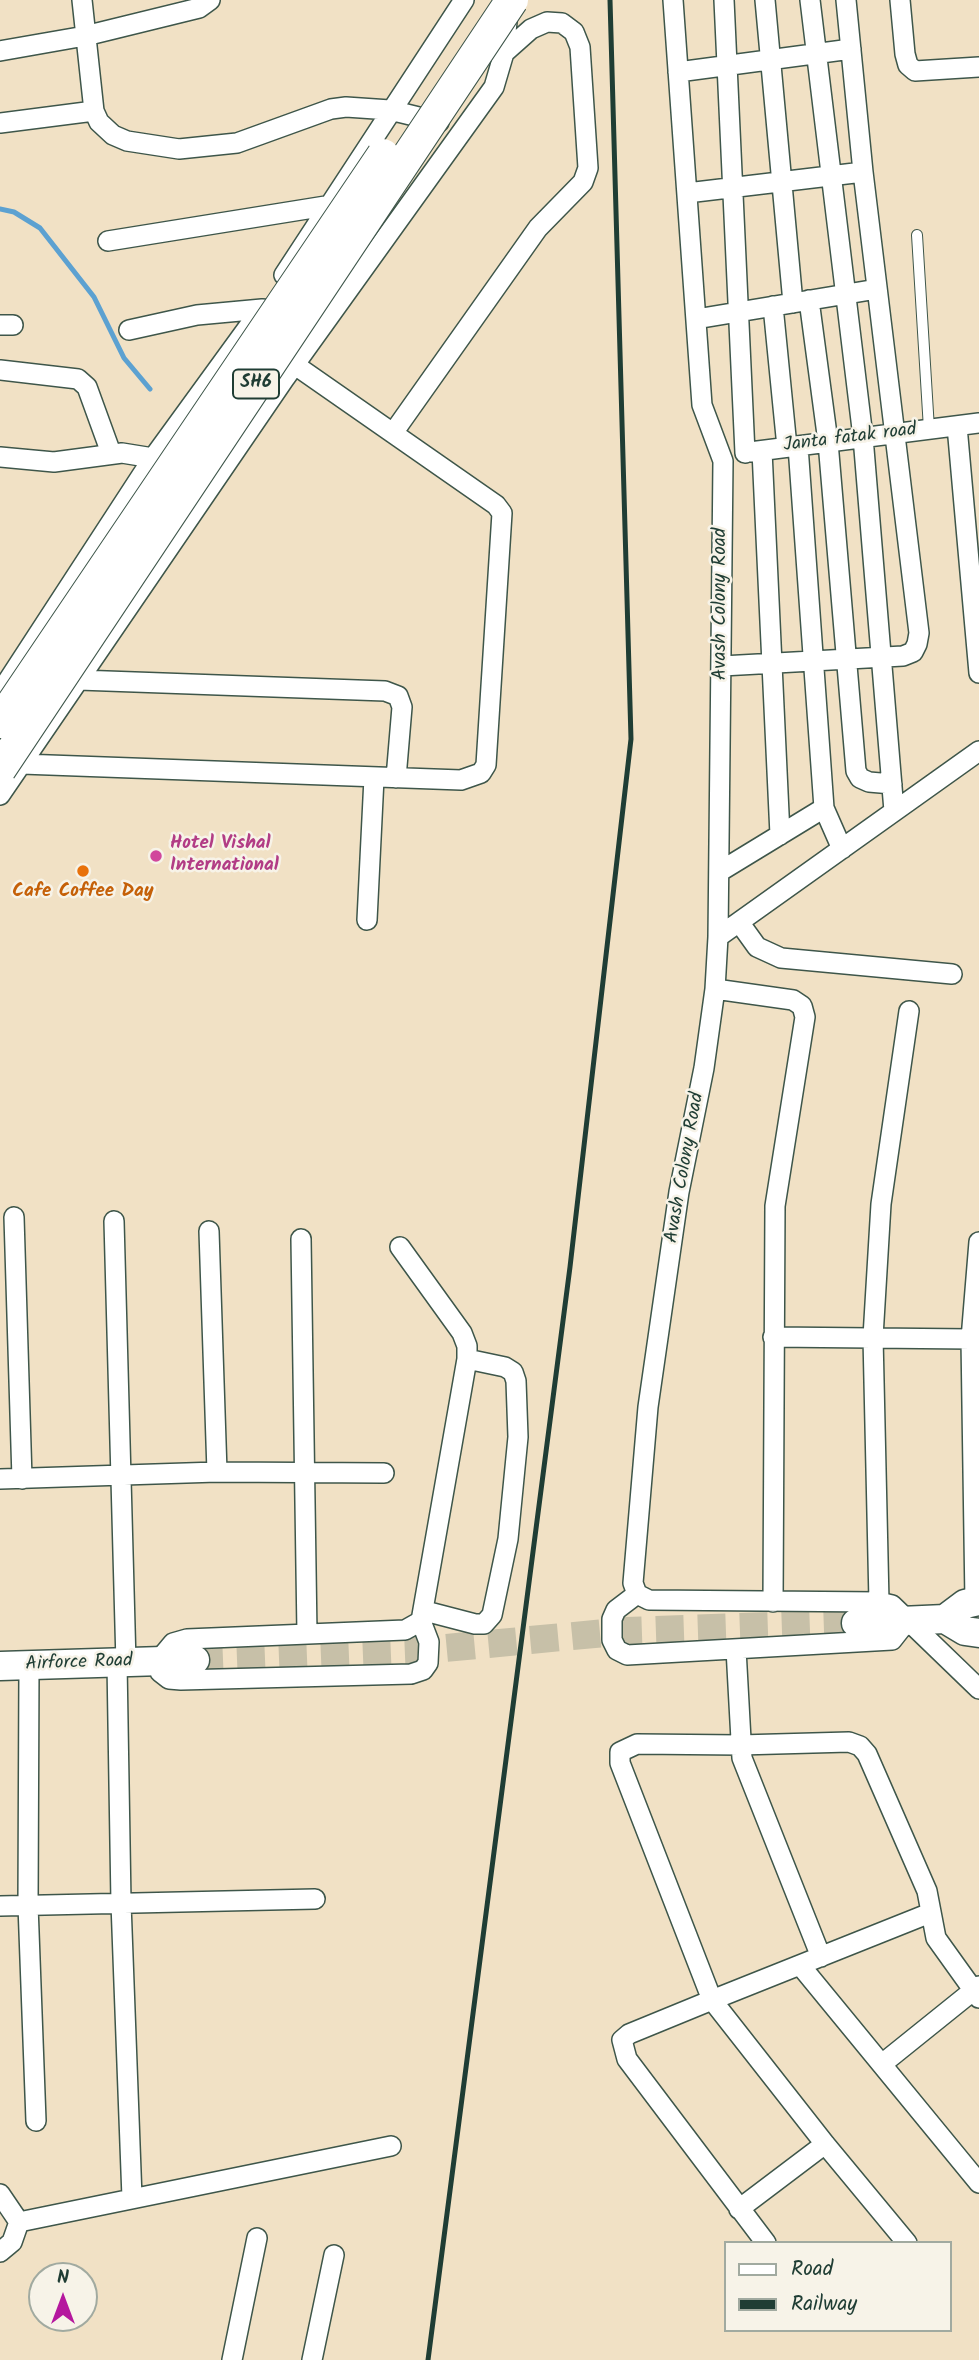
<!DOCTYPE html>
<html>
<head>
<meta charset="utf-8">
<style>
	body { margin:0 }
	#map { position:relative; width:979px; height:2360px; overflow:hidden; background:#f1e1c5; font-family:Kalam,sans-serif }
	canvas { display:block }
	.legend { position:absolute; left:724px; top:2241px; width:228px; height:91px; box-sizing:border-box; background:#f7f3e8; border:2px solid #a1aaa0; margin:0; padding:9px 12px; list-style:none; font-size:21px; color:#1f3d34 }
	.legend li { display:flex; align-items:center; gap:14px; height:35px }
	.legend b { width:35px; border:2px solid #a1aaa0 }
	.north { position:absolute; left:28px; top:2262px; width:70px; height:70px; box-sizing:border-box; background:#f7f3e8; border:2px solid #a1aaa0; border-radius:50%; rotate:0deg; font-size:19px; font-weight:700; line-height:28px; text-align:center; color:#1f3d34 }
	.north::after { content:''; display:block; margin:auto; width:24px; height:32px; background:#b5179e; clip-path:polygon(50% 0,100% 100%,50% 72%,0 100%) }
</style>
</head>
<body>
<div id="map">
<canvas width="979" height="2360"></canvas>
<ul class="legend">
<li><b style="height:9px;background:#fff"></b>Road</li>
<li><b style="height:9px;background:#1f3d34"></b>Railway</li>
</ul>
<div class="north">N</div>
</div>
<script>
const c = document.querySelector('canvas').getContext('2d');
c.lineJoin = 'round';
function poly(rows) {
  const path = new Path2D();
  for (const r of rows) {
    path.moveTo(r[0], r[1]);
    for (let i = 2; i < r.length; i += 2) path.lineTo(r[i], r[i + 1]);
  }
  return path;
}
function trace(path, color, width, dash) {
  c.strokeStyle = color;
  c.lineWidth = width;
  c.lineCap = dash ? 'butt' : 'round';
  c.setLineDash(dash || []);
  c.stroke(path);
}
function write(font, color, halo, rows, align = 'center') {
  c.font = font + ' Kalam,sans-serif';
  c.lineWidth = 5;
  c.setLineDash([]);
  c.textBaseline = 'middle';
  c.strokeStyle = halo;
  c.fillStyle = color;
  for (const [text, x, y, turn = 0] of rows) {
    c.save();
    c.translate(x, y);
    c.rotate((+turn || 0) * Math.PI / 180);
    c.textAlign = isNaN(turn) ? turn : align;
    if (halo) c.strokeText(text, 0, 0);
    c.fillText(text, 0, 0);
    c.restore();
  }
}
trace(poly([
	[0,209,14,212,40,228,94,297,124,358,150,389]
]), '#5ca1d1', 5);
trace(poly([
	[195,1660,414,1651,626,1631,856,1623]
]), '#c7c0a8', 28, [28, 14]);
const lane = poly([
	[917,235,929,429]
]);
const street = poly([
	[82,0,94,111,99,122,113,135,127,141,179,149,237,143,331,109,346,107,390,110,439,122],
	[673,0,702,405,723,461,718,937,715,989,704,1068,679,1192,648,1407,633,1583,637,1594,649,1600,879,1602,892,1605,979,1689],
	[724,0,745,453],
	[765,0,793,303],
	[810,0,863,437,894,811],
	[900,0,905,54,908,65,915,71,979,67],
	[0,51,85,36,199,8,210,0],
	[678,72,851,49],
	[0,123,94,111],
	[687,193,863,172],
	[108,241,338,204],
	[284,275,464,0],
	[809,300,828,442,856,771,860,778,869,782,892,784],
	[773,306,787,447],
	[696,319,877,289],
	[0,325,13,325],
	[129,330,197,315,262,309,283,311],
	[0,370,78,379,87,387,111,453],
	[957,426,979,673],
	[393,433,538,228,583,182,588,168,580,47,574,32,562,23,547,22,531,29,504,53],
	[798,446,824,808,842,849],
	[762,451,780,835],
	[750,452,979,423],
	[0,457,54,462,122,453,153,458],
	[722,666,903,656,913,652,917,644,919,633,863,172,846,0],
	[79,680,385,691,398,696,402,707,396,778],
	[0,693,153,458,249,326],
	[22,764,461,780,481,773,486,765,502,513,496,505,295,365],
	[0,795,285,378,494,87,504,53,508,11],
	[719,872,824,808],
	[367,920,374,778],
	[739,922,757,947,781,958,952,974],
	[718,937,979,751],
	[715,989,793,1000,802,1006,805,1017,775,1206,773,1602],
	[14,1217,22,1479],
	[114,1221,126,1663],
	[209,1231,217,1472],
	[301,1239,307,1634],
	[400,1247,462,1333,467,1346,467,1359,421,1621,405,1630,187,1639,173,1643,158,1661,160,1672,169,1679,181,1680,411,1674,423,1670,428,1663,429,1642,421,1621],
	[773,1337,971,1339],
	[0,1479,217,1472,384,1473],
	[637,1594,616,1610,612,1619,612,1640,617,1650,627,1655,892,1640,907,1621],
	[879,1602,873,1337,881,1204,909,1011],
	[975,1602,971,1339,979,1242],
	[425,1611,475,1624,484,1624,492,1615,508,1539,518,1437,516,1381,513,1372,505,1367,467,1359],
	[736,1649,742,1758,821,1957],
	[117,1663,121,1903,132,2198],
	[29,1666,28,1905,36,2121],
	[0,1906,315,1899],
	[800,1965,979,2183],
	[882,2064,979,1986],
	[0,2194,19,2222,12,2242,0,2252],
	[739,2209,825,2144],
	[19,2222,391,2146],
	[766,2243,627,2059,622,2040,629,2034,712,2000,930,1913],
	[907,2243,825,2144,712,2000,620,1763,620,1752,637,1744,740,1745,849,1742,860,1746,867,1754,927,1891,936,1938,979,1998],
	[232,2360,257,2238],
	[312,2360,334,2255]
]);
const secondary = poly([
	[945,1619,965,1631,979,1633],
	[856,1623,945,1619,965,1604,979,1601],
	[0,1666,195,1660]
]);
trace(lane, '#3e564a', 12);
trace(street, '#3e564a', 22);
trace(secondary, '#3e564a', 31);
trace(lane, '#fff', 10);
trace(street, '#fff', 19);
trace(secondary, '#fff', 28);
trace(poly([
	[428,2360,570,1267,631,739,610,0]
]), '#1f3d34', 5);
const primaryBridge = poly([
	[0,722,383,155],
	[0,769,512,0]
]);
trace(primaryBridge, '#3e564a', 34, []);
trace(primaryBridge, '#fff', 32);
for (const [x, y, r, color] of [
	[156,856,7,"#d1479c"],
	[83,871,7,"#e8710a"]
]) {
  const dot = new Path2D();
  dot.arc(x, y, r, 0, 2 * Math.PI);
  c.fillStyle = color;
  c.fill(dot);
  trace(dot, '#f7f3e8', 2.5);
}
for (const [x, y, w] of [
	[256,384,46]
]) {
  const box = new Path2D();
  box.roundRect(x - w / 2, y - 14.5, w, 29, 5);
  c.fillStyle = '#f7f3e8';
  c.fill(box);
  trace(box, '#1f3d34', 2);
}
write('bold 18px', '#1f3d34', null, [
	["SH6",256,384]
]);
write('19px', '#1f3d34', '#f7f3e8', [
	["Janta fatak road",850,439,-7],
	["Avash Colony Road",722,604,-90],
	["Avash Colony Road",686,1168,-80],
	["Airforce Road",79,1664,-2]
]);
write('bold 19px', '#b23c85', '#f7f3e8', [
	["Hotel Vishal",170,845],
	["International",170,867]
], 'left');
write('bold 19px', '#c56008', '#f7f3e8', [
	["Cafe Coffee Day",83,893]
]);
</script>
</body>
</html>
